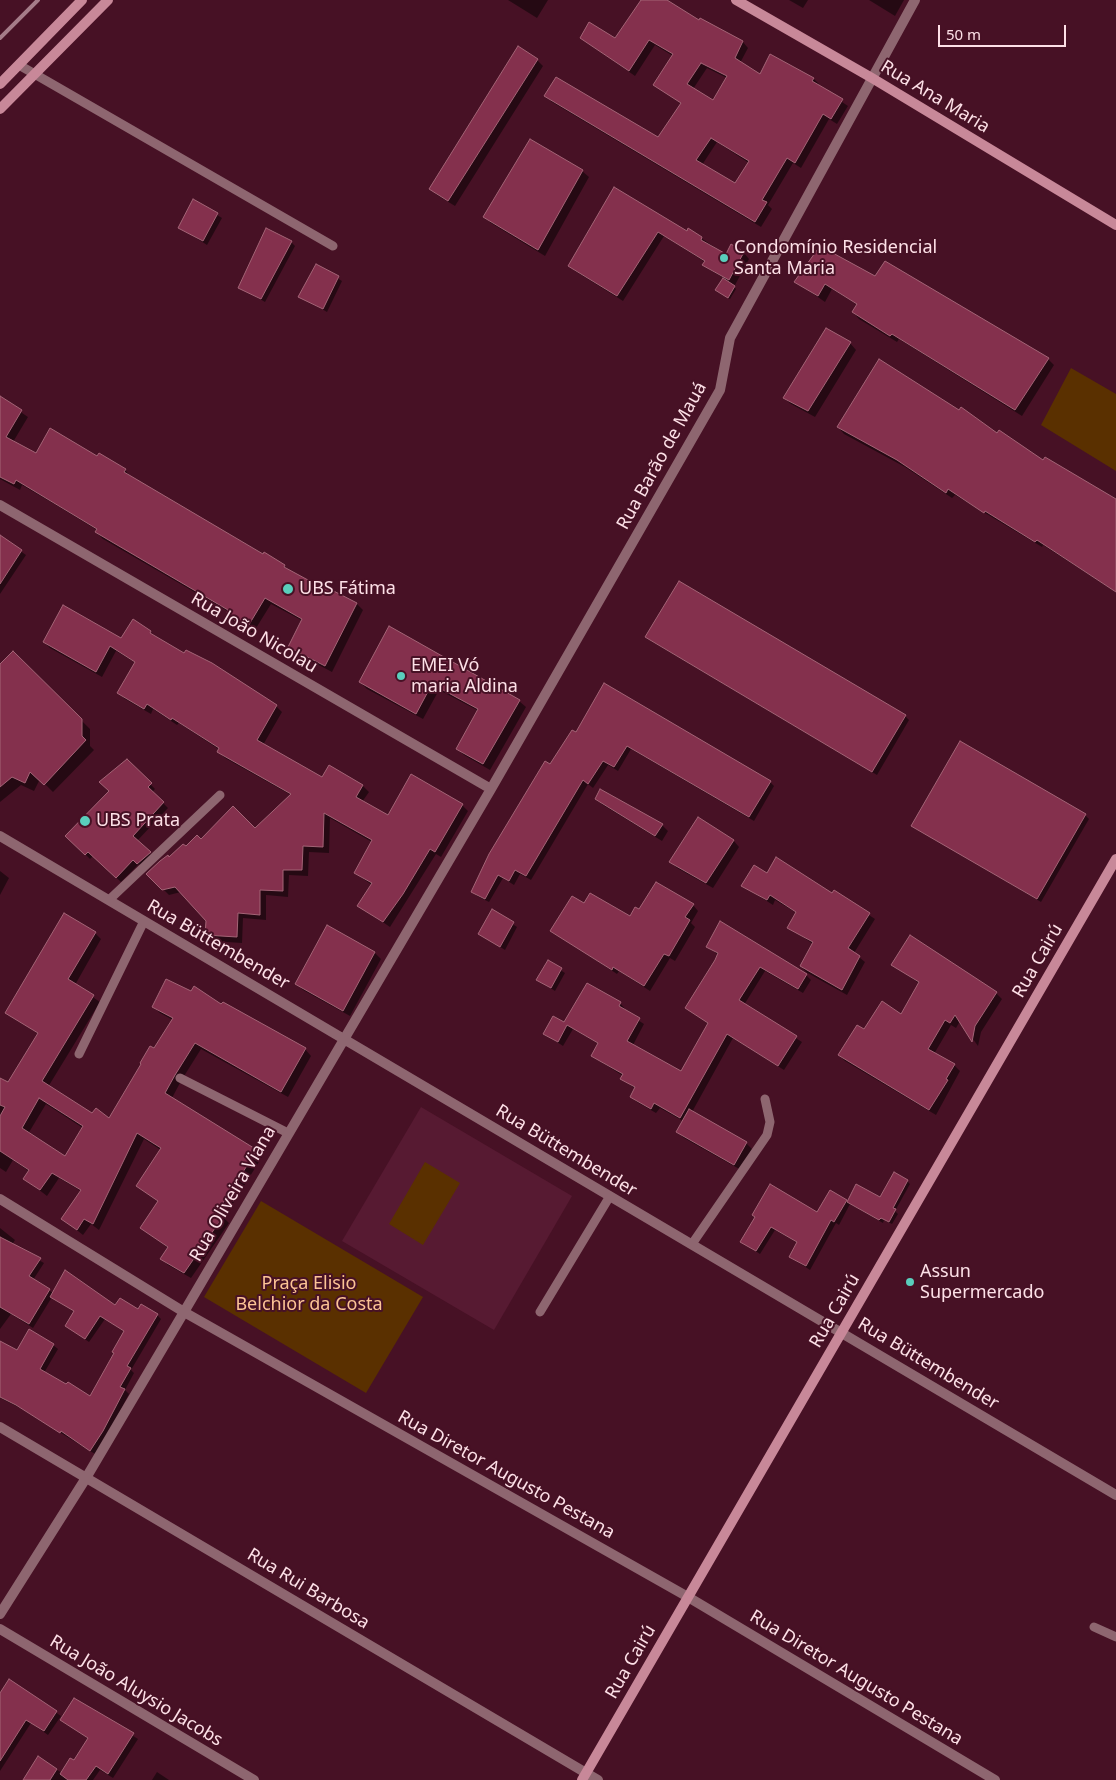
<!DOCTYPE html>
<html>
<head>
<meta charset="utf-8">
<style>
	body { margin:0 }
	#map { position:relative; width:1116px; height:1780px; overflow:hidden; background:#471125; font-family:"Noto Sans",sans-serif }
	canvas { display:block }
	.scale { position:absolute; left:938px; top:25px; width:128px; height:22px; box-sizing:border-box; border:2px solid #fde0e7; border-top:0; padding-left:6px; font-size:15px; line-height:18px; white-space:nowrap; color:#fde0e7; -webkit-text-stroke:4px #471125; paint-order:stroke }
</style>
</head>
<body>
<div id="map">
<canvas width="1116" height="1780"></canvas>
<div class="scale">50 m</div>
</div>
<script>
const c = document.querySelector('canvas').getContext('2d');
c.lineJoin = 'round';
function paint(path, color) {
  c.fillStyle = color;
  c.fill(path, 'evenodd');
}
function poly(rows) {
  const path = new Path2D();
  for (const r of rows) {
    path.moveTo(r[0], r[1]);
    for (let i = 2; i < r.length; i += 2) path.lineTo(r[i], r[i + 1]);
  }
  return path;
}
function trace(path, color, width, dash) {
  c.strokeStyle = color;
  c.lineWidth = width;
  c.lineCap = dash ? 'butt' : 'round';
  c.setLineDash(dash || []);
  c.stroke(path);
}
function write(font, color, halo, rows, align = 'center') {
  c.font = font + ' "Noto Sans",sans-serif';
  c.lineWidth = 4;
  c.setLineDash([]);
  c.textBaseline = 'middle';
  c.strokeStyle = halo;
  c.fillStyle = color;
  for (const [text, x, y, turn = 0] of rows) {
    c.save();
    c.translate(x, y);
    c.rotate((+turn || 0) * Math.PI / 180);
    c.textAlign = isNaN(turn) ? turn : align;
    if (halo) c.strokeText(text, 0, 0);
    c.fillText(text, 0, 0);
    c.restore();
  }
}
paint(poly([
	[421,1107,572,1196,494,1330,342,1241]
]), '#571a32');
paint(poly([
	[1071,368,1116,394,1116,471,1041,425],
	[425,1162,460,1183,423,1245,389,1224],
	[261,1201,423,1297,366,1393,204,1297]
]), '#5a3000');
paint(poly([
	[508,0,548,0,537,18],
	[642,0,667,0,699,22,700,20,743,42,748,48,740,63,760,75,814,79,819,84,818,86,848,106,837,124,829,119,801,168,793,163,768,205,772,209,761,227,552,102,546,96,658,139,682,104,655,85,673,56,655,45,635,76,581,38,616,40],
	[707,68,727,78,713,102,693,89],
	[717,142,749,163,735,185,702,165],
	[789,0,808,0,803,8],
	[869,0,904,0,895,16],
	[537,60,543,66,455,206,437,195,430,188],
	[582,171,589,177,545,256,491,223,485,217],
	[615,188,687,233,701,238,726,255,731,246,744,253,749,259,735,285,730,283,736,289,730,299,717,290,724,278,710,270,704,265,705,262,664,236,623,301,575,271,570,265],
	[194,201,222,218,207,245,179,227],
	[291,242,295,246,265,302,240,287],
	[317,266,342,281,327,312,300,296],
	[875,278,1048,359,1054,365,1022,416,899,339,897,342,859,319,853,312,858,305,832,289,825,302,796,282],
	[850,343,856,350,815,417,791,404,784,398],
	[0,398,28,417,13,442,36,455,97,458,125,470,131,477,284,566,289,571,357,604,363,610,332,672,296,653,289,647,303,621,271,604,253,633,233,621,227,615,229,612,103,539,96,532,97,530,56,505,22,485,20,490,0,479],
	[838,427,998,435,1116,501,1116,592,1043,545,1042,547,955,495,952,498,905,467,844,434],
	[0,537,26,555,0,594],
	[680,582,905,716,909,720,877,775,651,641,647,637],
	[133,621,157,638,276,706,282,712,263,745,322,779,329,766,363,786,369,792,362,802,388,817,462,805,468,811,441,857,436,854,390,927,359,906,372,885,355,873,372,842,330,818,329,853,309,852,308,876,289,875,288,897,266,895,266,920,243,918,242,943,212,941,206,935,207,921,181,892,169,895,148,874,186,848,201,841,255,830,291,795,225,758,219,752,220,750,179,723,177,725,153,709,151,714,125,699,119,693,136,663,116,651,102,677,50,648,44,642,122,640],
	[389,628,519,701,526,707,490,770,464,755,458,749,479,711,439,690,423,719,367,689,360,682],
	[13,653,90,729,90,746,94,750,53,792,40,779,34,791,21,785,0,802,0,666],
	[604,685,770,782,774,786,754,821,631,749,618,771,608,765,593,788,588,784,531,880,520,874,514,885,503,878,489,902,477,896,473,891,551,766,576,734],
	[127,760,155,789,152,792,168,808,137,841,154,858,143,868,139,864,121,882,93,856,90,859,67,836,110,791],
	[596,799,662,825,668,831,662,841,603,805],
	[1085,815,1089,819,1041,902,912,825],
	[733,840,739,847,713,888,677,868,671,862],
	[0,871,9,878,0,895],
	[767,874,833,894,834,892,875,919,854,953,865,962,847,995,806,972,801,966,813,944,789,927,797,913,775,900,773,905,743,886],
	[584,905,631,918,639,911,693,905,698,911,691,923,695,927,675,961,670,958,650,991,619,971,617,974,552,931],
	[493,911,517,927,505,950,480,934],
	[328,927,375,953,381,959,350,1016,303,990,296,983],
	[95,933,101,939,75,985,100,1002,48,1087,92,1115,109,1119,173,1020,160,1013,154,1007,222,1005,305,1049,311,1056,288,1097,201,1049,181,1081,172,1098,256,1151,262,1157,224,1218,229,1223,191,1278,168,1265,162,1259,168,1248,142,1228,159,1202,137,1185,161,1150,144,1139,99,1230,91,1224,83,1235,63,1219,81,1191,59,1178,47,1196,25,1179,30,1172,13,1160,6,1172,0,1168,0,1079,8,1084,39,1034,7,1013],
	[46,1104,83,1128,66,1158,28,1134],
	[708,946,806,975,811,980,803,993,765,971,744,1005,802,1042,784,1070,733,1038,692,1112,746,1143,752,1149,741,1170,684,1138,677,1132,683,1121,660,1108,656,1113,637,1102,631,1097,636,1089,622,1079,623,1076,592,1056,599,1044,573,1029,563,1046,545,1034,620,1003,625,1009,624,1011,644,1024,633,1045,682,1073,709,1024,686,1008,718,955],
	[548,962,565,973,555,991,538,980],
	[893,965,996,993,1002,999,981,1032,978,1046,960,1021,956,1028,951,1025,934,1054,954,1065,960,1071,936,1115,845,1061,839,1055,864,1031,902,1015,920,984],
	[907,1181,910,1184,895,1211,898,1214,892,1224,884,1220,883,1223,850,1204,839,1225,836,1223,810,1270,790,1257,798,1243,775,1230,760,1254,742,1242,756,1218,818,1213,846,1201,880,1199],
	[0,1228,15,1240,12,1245,44,1263,33,1280,53,1293,157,1315,161,1319,131,1370,134,1373,125,1390,129,1394,107,1436,95,1454,22,1409,0,1398,0,1343,17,1352,29,1331,53,1345,58,1349,44,1373,90,1398,125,1332,105,1319,89,1342,66,1326,75,1312,52,1297,33,1328,11,1314,0,1329],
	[9,1681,61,1716,48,1735,31,1723,0,1771,0,1695],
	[74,1699,138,1739,113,1778,100,1770,93,1780,25,1780,39,1758,62,1773,74,1762,89,1739,61,1720],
	[157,1772,169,1780,152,1780]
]), '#0007');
const building = poly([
	[641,0,667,0,699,20,700,18,743,41,735,58,760,74,770,54,814,78,812,81,843,99,831,119,823,114,795,163,787,158,762,200,767,202,755,222,544,96,556,77,658,137,681,103,653,85,673,54,649,40,629,71,580,38,589,22,615,38,641,0],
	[701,63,727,76,713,100,687,84,701,63],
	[711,138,749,161,735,183,696,160,711,138],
	[518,46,538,59,448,201,429,189,518,46],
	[530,139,583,170,538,250,483,217,530,139],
	[614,187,687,231,688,228,702,237,701,240,726,254,731,244,744,252,729,280,702,265,705,261,658,232,617,296,568,266,614,187],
	[193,199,218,213,203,241,178,228,193,199],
	[266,228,292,241,261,299,238,288,266,228],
	[820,246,875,276,885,261,1049,358,1015,410,892,334,890,336,852,312,857,304,825,284,818,296,794,282,820,246],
	[316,264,339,276,323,309,298,297,316,264],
	[723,278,735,286,728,298,715,290,723,278],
	[826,328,851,342,808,411,783,398,826,328],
	[879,359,959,410,961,407,997,433,999,430,1043,460,1045,457,1116,499,1116,592,1037,540,1035,542,985,511,984,513,948,489,946,493,897,460,837,427,879,359],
	[0,396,22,410,6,437,36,453,50,428,97,456,99,453,126,469,124,472,263,554,264,552,285,565,284,567,319,586,320,584,357,603,325,666,288,647,302,619,265,598,247,628,226,615,228,610,95,532,97,529,16,480,14,484,0,477,0,396],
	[0,535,22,550,0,584,0,535],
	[679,581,906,715,872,772,645,637,679,581],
	[63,605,121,638,133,619,151,631,150,633,184,653,186,650,212,663,277,705,257,740,322,777,329,765,363,785,356,797,388,815,411,774,463,804,435,852,430,849,403,894,383,922,357,906,372,883,354,873,372,840,324,813,323,847,303,846,302,870,283,870,283,891,260,890,260,915,238,913,237,937,205,935,206,921,175,887,162,890,146,874,160,861,168,855,169,857,183,844,186,846,197,835,201,839,233,806,255,828,291,794,217,752,219,748,172,718,171,720,147,704,144,709,117,693,135,662,110,646,96,672,43,642,63,605],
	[389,626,520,700,483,764,456,749,478,709,432,684,416,714,359,682,389,626],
	[13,651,82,719,82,736,86,740,44,785,30,772,25,783,12,777,0,787,0,664,13,651],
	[604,683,771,781,749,817,627,746,614,767,603,761,588,784,583,780,526,876,515,870,509,881,498,875,485,899,471,892,489,854,545,761,550,764,572,730,576,732,604,683],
	[960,741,1086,814,1037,899,911,826,960,741],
	[127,759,152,783,148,787,164,802,133,836,151,852,137,864,133,860,116,878,88,852,85,855,65,836,109,791,99,782,127,759],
	[600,789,663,824,655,836,595,799,600,789],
	[698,817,734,840,706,883,669,862,698,817],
	[776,857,832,893,834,890,870,913,848,948,860,956,842,990,800,966,813,942,787,928,796,912,770,895,767,900,741,886,754,865,767,873,776,857],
	[656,882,694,904,685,917,690,920,669,956,664,954,644,986,613,967,612,970,550,931,572,896,584,903,590,893,630,916,635,907,639,909,656,882],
	[492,909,514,922,500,947,478,934,492,909],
	[64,913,96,932,68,979,94,995,42,1081,92,1113,96,1108,109,1118,141,1064,140,1063,150,1046,154,1048,173,1018,152,1007,166,979,191,991,194,986,221,1004,223,1002,306,1048,281,1092,195,1043,175,1075,165,1093,257,1150,218,1211,224,1215,184,1273,160,1259,168,1247,140,1228,158,1201,136,1186,161,1148,137,1133,93,1224,84,1219,77,1230,61,1219,81,1190,52,1173,40,1190,23,1179,29,1170,0,1151,0,1116,5,1107,0,1105,0,1078,8,1082,38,1033,5,1013,64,913],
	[39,1098,83,1126,65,1156,22,1128,39,1098],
	[720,921,807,974,798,989,760,967,739,1000,797,1036,778,1066,727,1034,680,1118,654,1103,651,1109,630,1097,635,1087,620,1079,623,1074,591,1056,598,1043,567,1025,558,1042,543,1034,553,1016,564,1022,587,983,621,1002,619,1006,640,1018,627,1041,681,1071,708,1023,685,1008,715,960,718,953,706,947,720,921],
	[327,925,375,952,343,1011,295,984,327,925],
	[910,935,997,992,975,1026,972,1042,955,1015,950,1023,945,1020,928,1049,955,1064,946,1079,948,1080,929,1110,838,1055,857,1025,864,1029,882,1001,901,1014,919,982,891,965,910,935],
	[548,960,562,968,551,988,536,980,548,960],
	[689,1109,747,1142,734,1165,676,1132,689,1109],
	[894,1172,908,1180,893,1208,896,1209,889,1222,881,1218,879,1220,847,1202,856,1184,880,1197,894,1172],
	[770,1184,817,1212,830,1190,847,1200,834,1222,831,1220,806,1266,789,1257,797,1242,771,1227,756,1251,740,1242,755,1217,752,1215,770,1184],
	[0,1237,41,1258,29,1276,50,1289,29,1324,0,1307,0,1237],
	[65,1270,115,1305,120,1298,138,1309,141,1304,158,1314,127,1366,131,1368,120,1387,125,1389,103,1431,90,1451,61,1431,60,1433,16,1405,0,1397,0,1341,17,1350,29,1329,54,1344,40,1369,66,1384,68,1382,90,1396,114,1353,112,1352,124,1331,100,1316,85,1339,65,1326,74,1311,50,1297,65,1270],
	[9,1679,57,1711,44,1731,26,1720,0,1761,0,1693,9,1679],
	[74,1698,134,1733,108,1774,96,1766,86,1780,68,1780,60,1774,70,1758,74,1760,88,1738,60,1720,74,1698],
	[38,1756,57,1769,50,1780,23,1780,38,1756]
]);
paint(building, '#84304d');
trace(building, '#a36476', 1);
trace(poly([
	[19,65,333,246],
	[110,899,220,795],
	[79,1054,144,921],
	[180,1078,288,1133],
	[692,1244,767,1135,770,1122,765,1099],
	[540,1312,610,1196],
	[1094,1627,1116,1637]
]), '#8e6670', 9);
trace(poly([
	[0,505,491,789],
	[0,836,1116,1495],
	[0,1199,184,1312,688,1597,995,1780],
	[0,1427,598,1780],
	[0,1614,86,1478,184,1312,491,789,720,390,730,338,915,0],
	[0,1629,254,1780]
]), '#8e6670', 10);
trace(poly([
	[736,0,872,78,1116,225],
	[0,84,82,0],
	[0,109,108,0],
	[582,1780,1116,859]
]), '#c88899', 10);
trace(poly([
	[0,38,38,0]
]), '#a57c89', 4);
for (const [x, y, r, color] of [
	[724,258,5,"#5acebc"],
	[288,589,6,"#5acebc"],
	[401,676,5,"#5acebc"],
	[85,821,6,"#5acebc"],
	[910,1282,5,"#5acebc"]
]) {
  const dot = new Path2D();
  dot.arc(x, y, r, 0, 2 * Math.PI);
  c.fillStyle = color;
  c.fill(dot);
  trace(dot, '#471125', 2);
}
write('18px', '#fde0e7', '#471125', [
	["Rua Ana Maria",935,97,31],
	["Rua Barão de Mauá",662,456,-61],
	["Rua João Nicolau",254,633,30],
	["Rua Büttembender",218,945,30],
	["Rua Cairú",1038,961,-60],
	["Rua Büttembender",566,1151,31],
	["Rua Oliveira Viana",233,1194,-60],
	["Rua Cairú",835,1311,-60],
	["Rua Büttembender",928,1364,31],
	["Rua Diretor Augusto Pestana",506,1475,29],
	["Rua Rui Barbosa",308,1589,31],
	["Rua Cairú",631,1662,-60],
	["Rua Diretor Augusto Pestana",856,1678,31],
	["Rua João Aluysio Jacobs",136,1691,31]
]);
write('18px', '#fde0e7', '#471125', [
	["Condomínio Residencial",734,248],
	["Santa Maria",734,269],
	["UBS Fátima",299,589],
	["EMEI Vó",411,666],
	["maria Aldina",411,687],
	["UBS Prata",96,821],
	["Assun",920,1272],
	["Supermercado",920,1293]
], 'left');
write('18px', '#fcc495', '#471125', [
	["Praça Elisio",309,1284],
	["Belchior da Costa",309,1305]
]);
</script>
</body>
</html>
